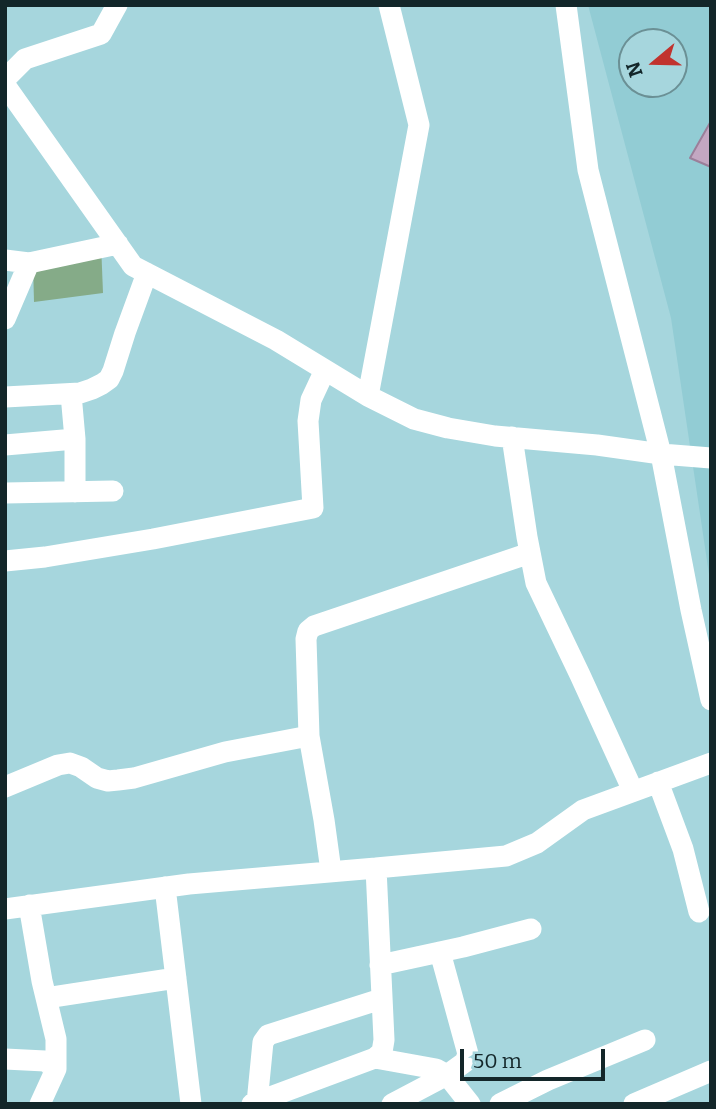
<!DOCTYPE html>
<html>
<head>
<meta charset="utf-8">
<style>
	body { margin:0 }
	#map { position:relative; width:716px; height:1109px; overflow:hidden; background:#a6d6dd; font-family:Bitter,serif }
	canvas { display:block }
	.frame { position:absolute; inset:0; border:7px solid #132629; pointer-events:none }
	.north { position:absolute; left:618px; top:28px; width:70px; height:70px; box-sizing:border-box; background:#a6d6dd; border:2px solid #6b9095; border-radius:50%; rotate:251deg; font-size:19px; font-weight:700; line-height:28px; text-align:center; color:#132629 }
	.north::after { content:''; display:block; margin:auto; width:24px; height:32px; background:#c1332e; clip-path:polygon(50% 0,100% 100%,50% 72%,0 100%) }
	.scale { position:absolute; left:460px; top:1049px; width:145px; height:32px; box-sizing:border-box; border:4px solid #132629; border-top:0; padding-left:9px; font-size:21px; line-height:24px; white-space:nowrap; color:#132629; -webkit-text-stroke:5px #a6d6dd; paint-order:stroke }
</style>
</head>
<body>
<div id="map">
<canvas width="716" height="1109"></canvas>
<div class="frame"></div>
<div class="north">N</div>
<div class="scale">50 m</div>
</div>
<script>
const c = document.querySelector('canvas').getContext('2d');
c.lineJoin = 'round';
function paint(path, color) {
  c.fillStyle = color;
  c.fill(path, 'evenodd');
}
function poly(rows) {
  const path = new Path2D();
  for (const r of rows) {
    path.moveTo(r[0], r[1]);
    for (let i = 2; i < r.length; i += 2) path.lineTo(r[i], r[i + 1]);
  }
  return path;
}
function trace(path, color, width, dash) {
  c.strokeStyle = color;
  c.lineWidth = width;
  c.lineCap = dash ? 'butt' : 'round';
  c.setLineDash(dash || []);
  c.stroke(path);
}
paint(poly([
	[588,5,711,5,711,588,671,318],
	[632,42,674,42,674,84,632,84]
]), '#92ccd4');
paint(poly([
	[101,243,103,293,34,302,33,263]
]), '#85ab88');
const building = poly([
	[711,121,711,167,690,158,711,121]
]);
paint(building, '#c3a7c2');
trace(building, '#9b7f9a', 2);
trace(poly([
	[566,5,588,170,661,454,691,610,711,700],
	[5,79,25,59,101,34,117,5],
	[5,85,133,266,276,340,368,396,414,419,448,428,495,436,597,445,661,454,711,458],
	[5,260,29,263,118,244],
	[5,319,29,263],
	[71,394,75,439,75,492],
	[368,396,419,125,389,5],
	[5,397,80,393,92,389,102,384,109,379,113,371,125,333,147,273],
	[512,437,527,537,536,583,580,675,633,791],
	[5,445,75,439],
	[5,493,113,491],
	[5,561,45,557,153,539,313,508,308,421,311,400,325,370],
	[658,782,683,849,699,912],
	[5,787,58,765,70,763,81,767,97,778,108,781,118,780,134,778,225,752,309,736],
	[331,871,324,820,309,736,306,639,308,631,314,626,530,553],
	[165,887,191,1104],
	[29,905,42,981,56,1039,56,1069,40,1104],
	[5,909,189,884,376,868],
	[380,965,463,947,531,929],
	[46,998,176,978],
	[375,1058,436,1069,447,1075,470,1104],
	[5,1059,45,1061,56,1069],
	[252,1104,257,1103,263,1042,268,1035,381,999],
	[257,1104,270,1097,375,1058,382,1052,384,1040,376,868,506,856,537,843,583,810,711,763],
	[392,1104,447,1075,465,1062,468,1054,440,952],
	[500,1104,548,1080,645,1040],
	[634,1104,711,1071]
]), '#fff', 21);
</script>
</body>
</html>
